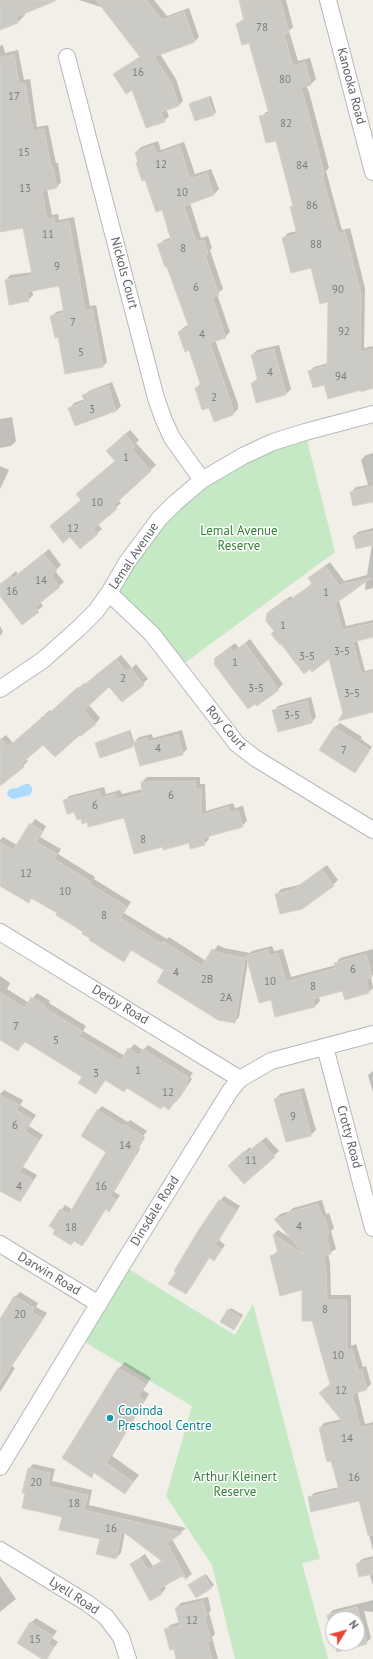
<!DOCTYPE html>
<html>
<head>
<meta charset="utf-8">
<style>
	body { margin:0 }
	#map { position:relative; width:373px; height:1659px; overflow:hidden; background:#f1efe8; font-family:"PT Sans",sans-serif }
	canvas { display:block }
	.north { position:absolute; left:325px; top:1611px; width:40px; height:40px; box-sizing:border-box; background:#fff; border:1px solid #bfc1c3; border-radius:50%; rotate:53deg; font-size:11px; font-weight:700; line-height:16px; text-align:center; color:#5f6368 }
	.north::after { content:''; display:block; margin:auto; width:14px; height:18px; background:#ea4335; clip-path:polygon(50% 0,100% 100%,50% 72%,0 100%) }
</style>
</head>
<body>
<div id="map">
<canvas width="373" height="1659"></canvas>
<div class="north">N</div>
</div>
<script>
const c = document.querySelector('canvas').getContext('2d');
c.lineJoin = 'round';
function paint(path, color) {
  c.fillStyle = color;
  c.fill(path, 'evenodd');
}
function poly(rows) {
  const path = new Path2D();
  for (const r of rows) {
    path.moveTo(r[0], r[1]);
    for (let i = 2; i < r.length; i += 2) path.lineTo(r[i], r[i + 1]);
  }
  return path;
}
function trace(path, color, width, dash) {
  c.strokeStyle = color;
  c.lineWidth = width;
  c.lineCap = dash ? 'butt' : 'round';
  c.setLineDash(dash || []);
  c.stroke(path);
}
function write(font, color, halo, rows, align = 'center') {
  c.font = font + ' "PT Sans",sans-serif';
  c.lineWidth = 3;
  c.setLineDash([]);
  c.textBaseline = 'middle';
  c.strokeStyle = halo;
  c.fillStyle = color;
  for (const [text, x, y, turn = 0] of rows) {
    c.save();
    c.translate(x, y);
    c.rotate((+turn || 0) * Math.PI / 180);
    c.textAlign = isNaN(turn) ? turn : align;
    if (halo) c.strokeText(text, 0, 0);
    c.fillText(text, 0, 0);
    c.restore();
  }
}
paint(poly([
	[305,432,335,552,178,668,109,593,188,492],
	[122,1265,235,1335,253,1304,320,1559,302,1563,328,1659,235,1659,212,1565,166,1496,192,1406,78,1338]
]), '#c5e8c5');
paint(poly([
	[26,784,29,784,32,788,32,791,30,795,13,799,7,795,9,789,17,788]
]), '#aadaff');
paint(poly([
	[0,0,43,0,24,12,25,15,18,22,0,29],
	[79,0,154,0,167,16,189,8,199,37,194,42,160,54,176,79,183,101,179,105,166,109,169,116,164,121,133,89,115,75,140,56,104,8],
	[240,0,286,0,293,27,289,31,298,61,310,58,316,79,311,84,306,85,309,92,329,168,326,171,342,230,350,228,365,288,364,348,373,346,373,387,325,384,310,371,314,367,328,363,329,301,311,266,283,238,288,233,297,231,291,207,293,205,277,139,261,117,266,112,270,111,250,41,237,24,245,18],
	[3,45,5,53,18,50,24,80,30,79,37,127,48,125,56,163,58,163,61,182,57,187,47,189,52,215,58,214,59,220,74,217,90,306,96,305,107,362,103,366,59,336,51,317,56,312,64,310,60,285,32,290,33,295,28,300,6,280,10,275,33,272,24,227,0,207,0,46],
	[211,96,216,112,214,114,190,104,192,102],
	[158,141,161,150,184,142,195,174,211,169,219,189,214,194,190,203,201,238,208,236,212,248,210,250,223,289,217,294,230,332,225,337,215,340,238,404,238,409,233,414,209,407,196,388,201,383,190,349,179,332,184,327,189,325,159,245,164,240,172,237,163,208,137,163,139,161,136,152,141,147],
	[279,345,291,389,286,394,252,383,258,378,252,355,257,350],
	[112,382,121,406,116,411,70,408,74,403,85,399,84,396,89,391],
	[12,417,16,441,11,446,0,448,0,419],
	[130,430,139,440,136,443,156,465,118,500,121,503,98,524,102,529,80,548,82,500,116,461,112,446],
	[373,453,373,501,351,492,356,487,368,485,361,460,366,455],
	[0,466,9,470,0,489],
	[373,528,373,588,365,590,366,580,339,600,346,626,373,620,373,636,357,640,365,671,373,669,373,695,344,713,329,657,275,631,273,609,291,596,292,598,313,583,309,578,330,562,344,581,367,575,372,544,354,536,358,532],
	[49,549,61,565,55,571,64,582,40,602,43,606,22,623,0,595,0,585,16,571,18,574],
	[0,626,3,632,0,636],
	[250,639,283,684,278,689,216,658,235,643,239,648],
	[121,655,132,668,136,664,148,679,122,701,110,686,89,705,100,718,96,723,81,735,43,743,26,759,28,761,23,766,0,785,0,740,6,735,13,743,50,710,52,712,84,683,85,684],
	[311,697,316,717,312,722,274,711,278,706],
	[340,723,362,737,361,739,372,747,354,772,321,750,335,727],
	[130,730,134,742,139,737,152,734,153,738,182,730,187,749,182,754,135,744,133,746,96,743,99,741],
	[147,777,200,777,200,784,205,784,206,811,233,803,235,808,243,806,247,821,242,826,208,835,209,839,204,844,190,842,163,845,125,816,88,821,81,818,65,801,69,796,104,787,106,794,120,790,122,794,143,789,142,782],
	[35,819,46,826,40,837,61,849,58,854,95,877,94,879,131,902,124,913,167,939,169,937,206,961,218,945,224,948,250,953,252,951,272,946,274,951,283,949,291,977,336,965,336,963,340,958,373,949,373,975,371,977,373,988,369,992,345,999,343,990,319,997,320,1001,315,1006,276,1016,272,999,248,961,239,1017,235,1022,166,970,132,949,124,961,58,913,32,897,28,901,0,884,0,840,3,837,17,845],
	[327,865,338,880,333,885,277,894,281,889,299,885],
	[0,976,10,983,7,989,29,1003,37,993,50,1001,49,1003,86,1026,83,1031,125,1056,134,1044,143,1050,148,1045,193,1073,190,1077,192,1079,181,1096,169,1109,164,1105,161,1108,128,1088,124,1091,106,1080,96,1093,83,1076,26,1041,18,1050,0,1039],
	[373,1071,373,1092,368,1075],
	[304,1088,316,1130,311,1135,287,1141,275,1099,280,1094],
	[4,1090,23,1100,20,1105,36,1115,29,1126,43,1135,23,1167,37,1175,24,1196,19,1201,0,1189,0,1094],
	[102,1106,128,1122,130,1120,147,1131,143,1136,145,1137,139,1148,140,1149,114,1192,120,1195,113,1206,109,1210,106,1209,86,1241,82,1245,75,1241,71,1244,50,1226,65,1205,73,1210,108,1152,97,1111],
	[266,1137,279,1151,244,1183,234,1161,250,1147,252,1150],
	[224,1196,240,1206,219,1240,225,1245,214,1260,210,1257,190,1289,185,1293,199,1231],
	[322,1200,326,1214,329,1213,334,1228,331,1231,336,1249,328,1254,330,1263,331,1295,351,1295,351,1346,356,1344,363,1367,366,1366,371,1384,366,1389,357,1391,365,1424,373,1422,373,1481,324,1508,309,1498,314,1493,339,1487,331,1460,320,1428,324,1423,342,1419,303,1289,271,1256,278,1251,274,1234,278,1230,292,1239,275,1219,280,1214,290,1211,293,1208],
	[20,1292,38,1303,36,1307,47,1313,12,1366,15,1368,0,1392,0,1348,15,1297],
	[231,1308,243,1315,236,1327,229,1310],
	[125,1362,151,1378,143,1390,149,1394,112,1456,139,1475,125,1493,95,1472,91,1476,63,1458,119,1368],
	[33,1464,55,1469,52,1481,92,1490,89,1505,186,1528,172,1539,192,1574,187,1578,182,1575,164,1585,166,1588,162,1593,151,1599,131,1564,145,1554,153,1566,163,1560,125,1532,121,1553,116,1558,101,1538,63,1516,29,1469],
	[373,1499,373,1551,362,1506],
	[373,1556,373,1585,369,1573,357,1564,362,1559],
	[206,1574,214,1585,211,1588,190,1585],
	[0,1576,16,1599,0,1612],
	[208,1597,211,1610,209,1612,215,1634,212,1637,218,1659,177,1659,174,1648,166,1630,170,1625,180,1622,176,1608,181,1603],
	[373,1600,373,1612,364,1611,371,1638,366,1643,342,1643,357,1643,357,1619,333,1619,333,1632,328,1615,333,1610],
	[36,1618,57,1631,52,1638,58,1642,46,1659,44,1659,31,1623]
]), '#0003');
const building = poly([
	[0,0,55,0,55,1,16,17,18,23,0,30,0,0],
	[96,0,146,0,162,20,184,12,195,42,154,57,172,84,179,106,161,112,165,122,146,128,132,90,126,94,113,74,140,57,96,0],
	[239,0,280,0,289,32,284,34,293,66,305,62,311,85,300,88,304,97,319,154,324,174,322,175,338,234,345,232,361,294,360,352,373,349,373,388,361,392,361,390,328,399,324,385,313,388,308,371,327,366,328,302,320,304,311,268,291,273,282,238,297,234,290,207,293,206,276,141,266,143,259,116,269,114,249,43,242,45,236,24,244,21,239,0],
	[14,55,19,84,25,83,33,131,44,129,51,167,53,167,57,188,42,191,47,220,54,218,55,224,69,221,85,311,92,309,103,367,65,374,58,337,55,338,50,316,64,313,59,286,27,292,29,301,9,305,5,280,32,275,23,228,0,232,0,57,14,55],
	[208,97,214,115,195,121,189,104,208,97],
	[153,146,157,154,180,146,190,179,207,173,214,195,184,206,196,242,204,240,208,254,205,255,219,295,212,297,226,338,210,343,233,409,233,415,214,422,209,408,202,410,195,388,201,386,189,350,185,352,178,332,189,328,167,267,165,267,157,244,171,240,162,210,156,212,145,180,142,181,136,163,138,162,135,152,153,146],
	[274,349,286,395,256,403,251,383,258,381,251,355,274,349],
	[108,386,116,411,75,426,68,408,85,402,82,395,108,386],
	[125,434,135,446,131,448,151,471,114,505,117,509,93,529,98,534,80,549,70,537,63,543,50,526,81,500,76,494,115,461,106,451,125,434],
	[373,486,373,502,353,506,350,492,373,486],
	[373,531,373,545,356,549,353,536,373,531],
	[43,554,57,570,51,576,60,587,35,607,39,612,22,625,0,596,0,584,11,576,13,578,43,554],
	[325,566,339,585,371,578,335,604,342,630,373,623,373,637,353,642,361,674,373,671,373,712,338,721,343,713,329,659,312,672,310,669,304,674,281,644,280,645,271,634,274,631,266,621,267,613,286,599,288,602,312,584,308,578,325,566],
	[245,643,279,690,257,706,255,704,248,709,214,664,215,658,230,647,233,652,245,643],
	[116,659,126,672,131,668,144,685,122,702,109,687,84,710,96,724,81,736,80,735,55,757,43,745,21,764,24,767,0,786,0,738,8,747,45,715,46,716,78,687,79,689,116,659],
	[307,701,312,723,278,732,272,710,307,701],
	[334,727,370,750,355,773,319,750,334,727],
	[128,732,133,747,100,758,95,743,128,732],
	[178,735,183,755,140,766,133,742,147,738,148,742,178,735],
	[195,781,196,789,201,788,201,815,228,807,230,813,238,810,243,827,203,838,205,845,190,849,189,843,163,850,163,847,134,854,124,818,88,827,87,822,82,824,81,819,77,820,74,812,67,814,63,800,99,791,101,798,115,794,117,799,142,793,141,782,195,781],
	[30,823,42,831,36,842,57,854,54,859,91,882,90,884,127,907,120,918,162,944,163,941,202,966,212,949,219,953,245,958,235,1023,218,1020,157,982,164,970,131,950,124,962,89,940,90,938,82,934,83,932,56,915,57,913,31,898,29,903,0,886,0,842,13,850,30,823],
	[322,869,334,886,302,909,280,914,275,894,293,890,322,869],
	[268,950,269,956,278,953,286,982,336,968,334,963,366,954,372,977,366,979,369,993,345,1000,342,991,313,999,315,1007,275,1017,271,1000,259,1003,246,956,268,950],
	[0,992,25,1008,31,997,46,1006,45,1008,82,1031,79,1036,121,1061,128,1048,139,1055,143,1049,189,1078,186,1082,188,1084,176,1102,175,1101,169,1110,163,1106,161,1109,127,1088,124,1092,105,1080,96,1094,78,1083,82,1077,24,1041,18,1051,0,1040,0,992],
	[300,1092,311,1136,286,1142,274,1099,300,1092],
	[0,1095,19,1105,16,1110,32,1120,25,1131,39,1140,19,1172,33,1180,20,1202,0,1191,0,1095],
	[97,1110,123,1126,124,1124,143,1136,140,1141,142,1142,135,1153,136,1154,110,1196,116,1200,109,1212,105,1209,82,1246,74,1241,71,1245,53,1234,55,1230,49,1226,60,1209,69,1214,106,1152,81,1136,97,1110],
	[261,1141,275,1157,244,1184,228,1166,244,1151,246,1154,261,1141],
	[219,1200,237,1211,215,1245,222,1249,214,1261,209,1257,186,1294,168,1284,176,1272,174,1271,198,1231,219,1200],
	[318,1204,322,1218,325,1217,329,1234,326,1235,331,1254,323,1257,326,1268,327,1300,347,1300,347,1350,352,1349,358,1371,362,1370,367,1390,352,1394,360,1428,373,1425,373,1535,368,1535,359,1501,311,1512,308,1497,339,1490,331,1461,327,1462,319,1428,343,1422,319,1393,330,1384,312,1321,302,1321,302,1290,280,1296,270,1256,278,1254,273,1234,305,1255,274,1219,288,1215,287,1213,318,1204],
	[14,1296,34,1308,32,1312,43,1319,30,1339,28,1338,0,1385,0,1319,14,1296],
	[228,1309,241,1318,234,1330,220,1322,228,1309],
	[118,1368,145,1384,138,1397,144,1400,106,1463,133,1482,125,1494,93,1472,92,1478,62,1458,118,1368],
	[28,1468,50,1473,48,1486,88,1495,84,1510,182,1533,167,1543,187,1580,182,1576,159,1589,162,1594,150,1601,130,1564,140,1558,148,1570,163,1562,122,1531,116,1559,96,1554,100,1539,59,1530,62,1517,22,1508,25,1493,22,1493,28,1468],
	[373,1559,373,1574,359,1577,356,1564,373,1559],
	[204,1575,212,1588,196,1598,188,1585,204,1575],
	[203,1601,207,1616,204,1617,211,1640,207,1641,212,1659,176,1659,174,1649,170,1650,164,1629,180,1626,175,1608,203,1601],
	[357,1607,367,1644,337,1652,335,1643,357,1643,357,1619,333,1619,333,1636,327,1615,357,1607],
	[30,1622,53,1636,48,1644,54,1647,47,1659,42,1659,17,1643,30,1622]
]);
paint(building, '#cccac5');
trace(building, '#d6d1c6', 1);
const minor = poly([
	[328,0,373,172],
	[67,57,156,398,163,418,172,438,202,480],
	[109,593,152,634,237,744,255,758,373,830],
	[0,689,43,660,79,628,96,611,109,593,127,562,159,519,175,503,202,480,243,456,273,442,305,432,373,414],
	[0,932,240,1079],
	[325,1047,373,1228],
	[0,1244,99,1304],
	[0,1467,122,1265,230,1091,240,1079,271,1061,373,1034],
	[0,1550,87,1603,106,1617,121,1637,128,1659]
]);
trace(minor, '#b5b8bc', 18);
trace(minor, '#fff', 16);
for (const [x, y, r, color] of [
	[110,1418,4,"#0f9aa8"]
]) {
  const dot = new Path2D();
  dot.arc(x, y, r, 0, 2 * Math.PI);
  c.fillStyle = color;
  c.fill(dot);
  trace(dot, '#fff', 1.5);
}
write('11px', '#7a7d7f', null, [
	["78",262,28],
	["16",138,73],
	["80",285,80],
	["17",14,97],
	["82",286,124],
	["15",24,153],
	["12",161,165],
	["84",302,166],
	["13",25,189],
	["10",182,193],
	["86",312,206],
	["11",48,235],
	["88",316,245],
	["8",183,249],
	["9",57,267],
	["6",196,288],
	["90",338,290],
	["7",73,323],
	["92",344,332],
	["4",202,335],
	["5",81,353],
	["4",270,373],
	["94",341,377],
	["2",214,398],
	["3",92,410],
	["1",126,458],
	["10",97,503],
	["12",73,529],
	["14",41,581],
	["16",12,592],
	["1",326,593],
	["1",283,626],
	["3-5",342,652],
	["3-5",307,657],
	["1",235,663],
	["2",123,679],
	["3-5",256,689],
	["3-5",352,694],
	["3-5",292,716],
	["4",158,749],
	["7",344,751],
	["6",171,796],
	["6",95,806],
	["8",143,840],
	["12",26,874],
	["10",65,892],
	["8",104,916],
	["6",353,970],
	["4",176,973],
	["2B",207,980],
	["10",270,982],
	["8",313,987],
	["2A",226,998],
	["7",16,1027],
	["5",56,1041],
	["1",138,1071],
	["3",96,1074],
	["12",168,1093],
	["9",293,1117],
	["6",15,1126],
	["14",125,1146],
	["11",251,1161],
	["4",19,1187],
	["16",101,1187],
	["4",299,1227],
	["18",71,1228],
	["8",325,1310],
	["20",20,1315],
	["10",338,1356],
	["12",341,1391],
	["14",347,1439],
	["16",354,1478],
	["20",36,1483],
	["18",74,1504],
	["16",111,1529],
	["12",192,1621],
	["15",35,1640]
]);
write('13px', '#5f6368', '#fff', [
	["Kanooka Road",351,86,75],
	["Nickols Court",124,273,75],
	["Lemal Avenue",134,556,-56],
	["Roy Court",226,728,49],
	["Derby Road",120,1005,31],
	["Crotty Road",349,1137,75],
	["Dinsdale Road",155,1211,-58],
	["Darwin Road",49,1274,31],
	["Lyell Road",74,1596,33]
]);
write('13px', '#348238', '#fff', [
	["Lemal Avenue",239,531],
	["Reserve",239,546],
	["Arthur Kleinert",235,1477],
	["Reserve",235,1492]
]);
write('13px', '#0d838f', '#fff', [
	["Cooinda",118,1411],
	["Preschool Centre",118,1426]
], 'left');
</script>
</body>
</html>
